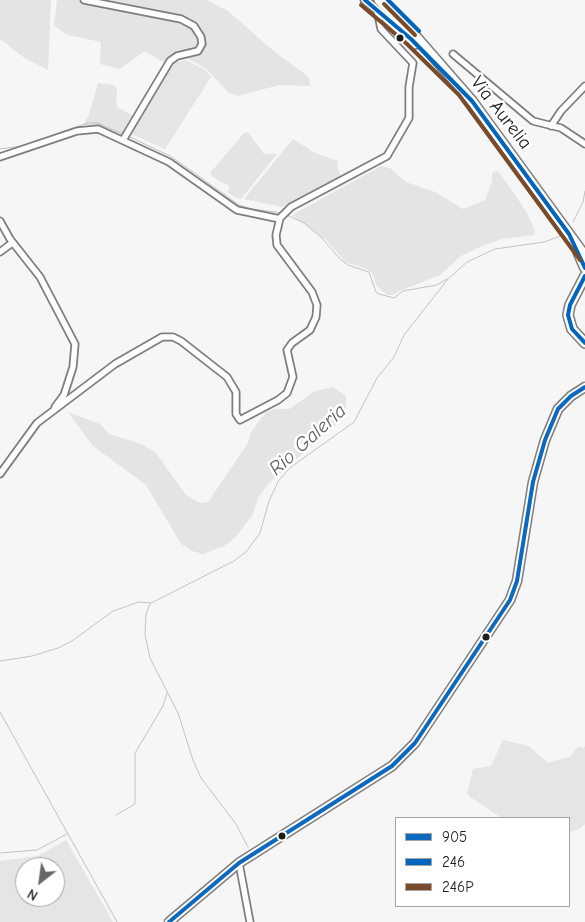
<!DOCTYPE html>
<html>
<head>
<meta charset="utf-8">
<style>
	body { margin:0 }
	#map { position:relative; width:585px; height:922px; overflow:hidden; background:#f6f6f6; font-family:"Comic Neue",sans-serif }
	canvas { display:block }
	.legend { position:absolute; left:395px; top:817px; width:175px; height:90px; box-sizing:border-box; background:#fff; border:1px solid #a4a4a4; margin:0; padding:6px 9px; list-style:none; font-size:15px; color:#1c1c1c }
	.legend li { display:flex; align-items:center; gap:10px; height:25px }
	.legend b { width:25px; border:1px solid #a4a4a4 }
	.north { position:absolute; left:15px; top:857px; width:50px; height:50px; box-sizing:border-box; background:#fff; border:1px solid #a4a4a4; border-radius:50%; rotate:210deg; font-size:14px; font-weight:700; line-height:20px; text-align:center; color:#1c1c1c }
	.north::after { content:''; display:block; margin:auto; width:18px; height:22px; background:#686868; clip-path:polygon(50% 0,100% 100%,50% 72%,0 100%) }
</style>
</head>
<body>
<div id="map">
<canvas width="585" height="922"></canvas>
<ul class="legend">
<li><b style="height:6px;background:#0c69bf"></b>905</li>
<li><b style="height:6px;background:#0065bd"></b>246</li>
<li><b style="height:6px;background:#7a4b2a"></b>246P</li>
</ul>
<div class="north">N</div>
</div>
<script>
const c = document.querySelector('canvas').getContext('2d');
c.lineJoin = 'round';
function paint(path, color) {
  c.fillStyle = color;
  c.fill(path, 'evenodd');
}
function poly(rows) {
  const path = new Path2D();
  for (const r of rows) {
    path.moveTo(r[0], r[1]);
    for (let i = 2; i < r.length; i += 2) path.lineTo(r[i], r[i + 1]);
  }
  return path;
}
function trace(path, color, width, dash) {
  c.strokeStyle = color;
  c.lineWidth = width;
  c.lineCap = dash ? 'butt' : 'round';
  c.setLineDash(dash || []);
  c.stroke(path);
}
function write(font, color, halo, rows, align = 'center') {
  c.font = font + ' "Comic Neue",sans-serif';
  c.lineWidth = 5;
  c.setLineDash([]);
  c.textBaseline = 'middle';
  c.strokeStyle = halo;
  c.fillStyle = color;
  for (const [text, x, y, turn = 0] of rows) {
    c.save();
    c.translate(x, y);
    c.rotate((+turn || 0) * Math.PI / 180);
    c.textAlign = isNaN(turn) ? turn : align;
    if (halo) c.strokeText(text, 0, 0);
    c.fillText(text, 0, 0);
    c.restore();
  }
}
paint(poly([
	[186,60,204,69,211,77,165,149,127,132,169,63],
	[503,740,529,746,548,763,571,756,578,746,583,748,585,746,585,824,581,828,569,833,569,818,502,818,470,797,467,793,473,769,491,766],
	[66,840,113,922,0,922,0,861,38,856],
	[25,867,55,867,55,897,25,897]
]), '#e5e5e5');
paint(poly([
	[0,0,51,0,48,70,23,57,0,39],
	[57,0,80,0,187,24,195,30,200,40,196,49,173,55,166,64,145,51,120,69,100,64,101,42,68,35,54,26],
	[94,0,207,0,228,11,276,53,309,77,310,86,279,85,238,96,229,93,205,68,188,59,180,59,181,57,195,53,204,41,202,32,190,21],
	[98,83,114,85,117,89,116,104,119,108,132,115,123,132,118,134,96,126,83,125,89,115],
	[248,132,264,154,277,154,241,199,234,197,228,192,229,186,211,176,211,172,244,133],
	[293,139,315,153,338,161,337,167,342,178,282,207,244,199],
	[381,166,390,168,406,182,435,192,463,209,485,200,492,182,492,173,495,171,499,172,526,211,535,231,534,235,502,239,482,246,461,256,440,275,402,290,393,295,387,295,377,286,372,273,365,268,345,262,325,239,292,215],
	[333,387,346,396,346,416,269,483,259,496,252,516,235,538,224,546,203,554,192,551,181,544,146,485,93,446,68,412,100,424,109,434,141,444,156,453,186,495,200,503,208,502,248,443,251,432,266,412,275,409,289,409,315,391]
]), '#e4e4e4');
trace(poly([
	[128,136,172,157,239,205,252,209,282,213],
	[0,149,22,146,88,123,97,123,123,134],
	[287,215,304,223,321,237,340,259,348,265,369,272,376,292,379,294,394,298,403,291,437,285,447,279],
	[573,222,583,202,585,191],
	[150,604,146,614,145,635,150,658,178,713,193,760,201,778,236,824,248,847],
	[0,661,32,656,58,648,72,641,113,611,139,602,151,603,234,561,246,552,260,533,269,501,279,480,291,467,354,422,377,378,394,357,404,335,448,279,467,262,495,249,544,242,561,236],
	[0,712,117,922],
	[116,815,135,804,135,753,163,706,167,693],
	[0,853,37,850,67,834]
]), '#c2c2c2', 1);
const minor = poly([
	[84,0,181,19,194,26,201,37,202,44,198,51,177,56,170,61,123,140],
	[453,54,533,121,561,128,585,144],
	[551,126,561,111,585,86],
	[0,157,77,131,98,129,169,162,237,210,280,219],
	[0,221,10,239,40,277,75,344,73,367,64,395,55,407],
	[0,252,12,243],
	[0,474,37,423,115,364,162,337,173,337,181,341,227,377,236,392,236,414,240,420,278,400,287,393,293,377,287,350,292,343,310,330,316,317,317,305,312,292,277,245,276,235,280,218,291,207,387,156,409,118,409,87,413,63,381,29,377,10],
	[239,863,250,922]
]);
const tertiary = poly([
	[365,0,386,17]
]);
const secondary = poly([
	[169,922,239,863,392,766,415,743,510,600,517,581,533,482,545,440,558,409,571,396,585,387]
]);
const trunk = poly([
	[379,0,411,31,472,101,585,256],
	[386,17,415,44],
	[578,252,585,268],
	[585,276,570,305,568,315,572,329,585,343]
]);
trace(minor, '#7e7e7e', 9);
trace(tertiary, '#7e7e7e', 11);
trace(secondary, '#7e7e7e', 11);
trace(trunk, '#7e7e7e', 12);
trace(minor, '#fefefe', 5.5);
trace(tertiary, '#fefefe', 7);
trace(secondary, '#fefefe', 8);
trace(trunk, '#fefefe', 9);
trace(poly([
	[169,922,239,863,392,766,415,743,510,600,517,581,533,482,545,440,558,409,571,396,585,387]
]), '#0c69bf', 4);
trace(poly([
	[365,0,411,39,472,101,569,234,585,268],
	[388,0,419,31],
	[585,276,570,305,568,315,572,329,585,343]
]), '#0065bd', 4);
trace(poly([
	[384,4,415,35],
	[361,5,407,44,459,95,580,260]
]), '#7a4b2a', 4);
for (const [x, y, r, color] of [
	[400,38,4.5,"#1c1c1c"],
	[486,637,4.5,"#1c1c1c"],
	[282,836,4.5,"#1c1c1c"]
]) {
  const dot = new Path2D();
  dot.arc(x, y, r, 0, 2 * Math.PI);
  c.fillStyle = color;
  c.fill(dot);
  trace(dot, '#fff', 2);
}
write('19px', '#1c1c1c', '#fff', [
	["Via Aurelia",501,113,52]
]);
write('italic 20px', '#5d5d5d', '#fff', [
	["Rio Galeria",308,440,-42]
]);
</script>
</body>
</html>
